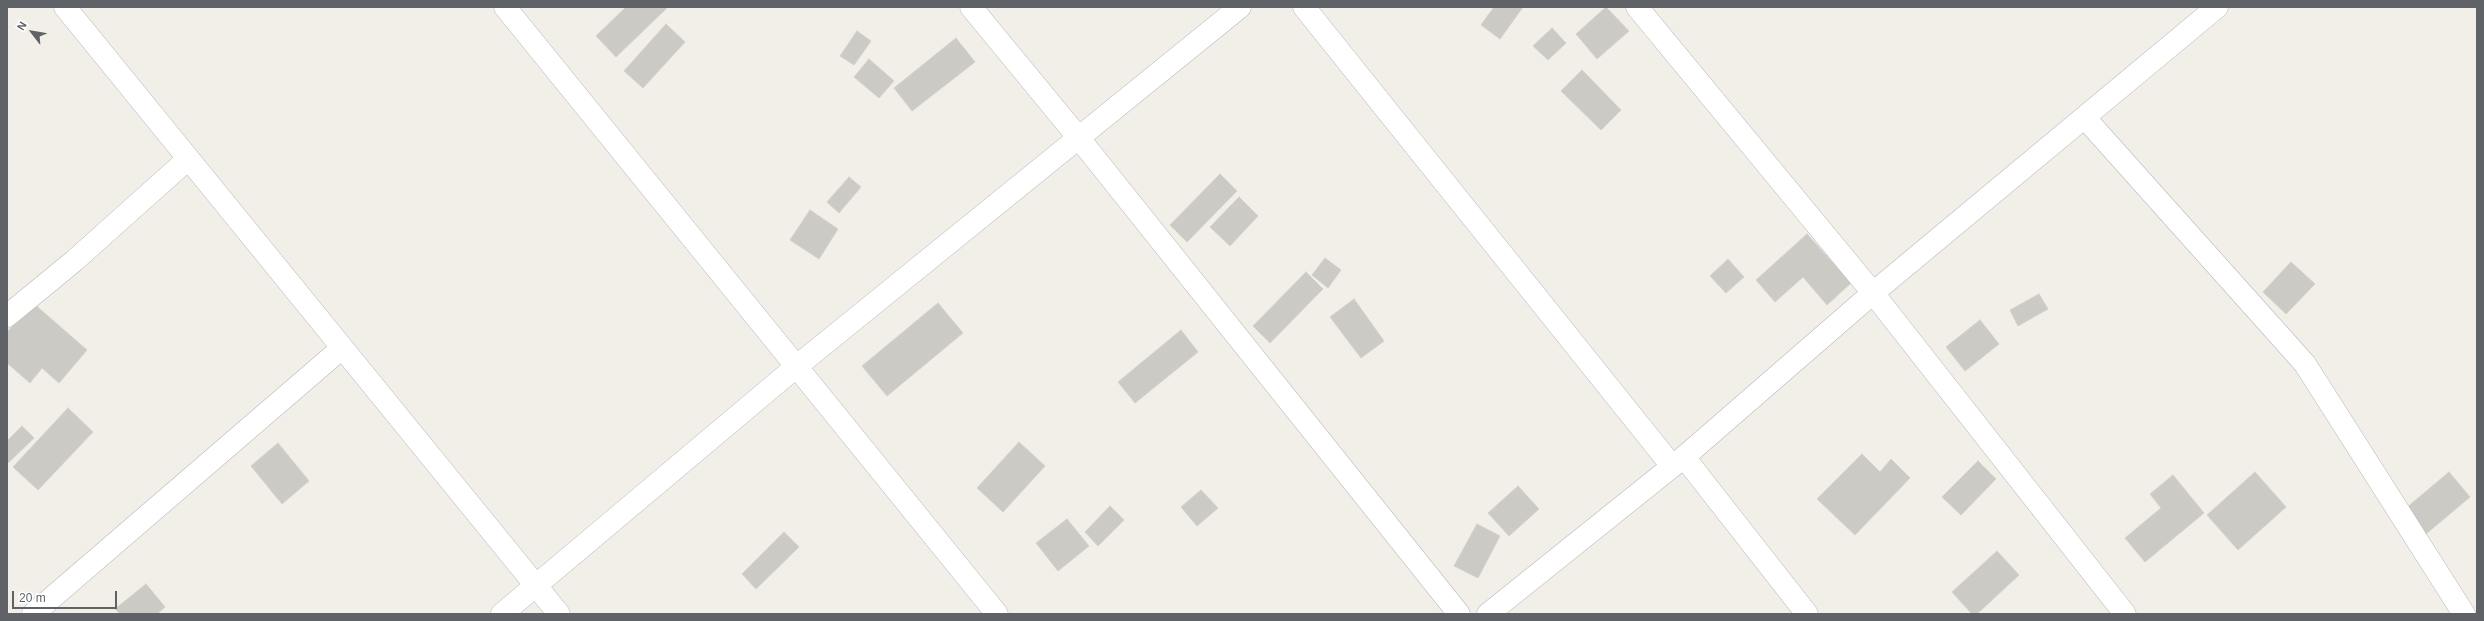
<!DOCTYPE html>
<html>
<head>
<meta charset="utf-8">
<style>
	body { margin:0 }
	#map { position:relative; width:2484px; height:621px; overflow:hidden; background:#f1efe8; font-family:Helvetica,sans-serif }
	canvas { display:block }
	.frame { position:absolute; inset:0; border:8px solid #5f6368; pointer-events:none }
	.north { position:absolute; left:12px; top:12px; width:40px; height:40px; -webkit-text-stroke:3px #fff; paint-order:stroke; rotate:301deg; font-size:11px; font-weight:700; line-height:16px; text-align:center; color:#5f6368 }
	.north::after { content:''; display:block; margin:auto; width:14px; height:18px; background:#5f6368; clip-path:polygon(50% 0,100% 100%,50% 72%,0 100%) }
	.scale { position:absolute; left:12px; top:591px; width:105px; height:18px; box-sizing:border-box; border:2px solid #5f6368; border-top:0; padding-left:5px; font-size:12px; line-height:14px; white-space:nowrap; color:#5f6368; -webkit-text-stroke:3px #fff; paint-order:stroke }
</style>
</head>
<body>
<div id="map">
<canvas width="2484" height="621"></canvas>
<div class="frame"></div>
<div class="north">N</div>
<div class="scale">20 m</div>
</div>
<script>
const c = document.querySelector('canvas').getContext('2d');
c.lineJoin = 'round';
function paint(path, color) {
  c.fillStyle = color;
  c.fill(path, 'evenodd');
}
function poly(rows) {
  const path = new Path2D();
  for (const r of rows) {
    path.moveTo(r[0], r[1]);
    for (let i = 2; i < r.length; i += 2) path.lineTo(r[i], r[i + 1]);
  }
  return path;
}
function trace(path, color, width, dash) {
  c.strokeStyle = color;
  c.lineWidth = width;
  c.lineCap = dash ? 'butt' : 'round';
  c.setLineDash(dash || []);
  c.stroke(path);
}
const building = poly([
	[626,7,668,7,616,57,596,36,626,7],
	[1494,7,1523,7,1500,39,1481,25,1494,7],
	[1606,7,1629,31,1597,59,1576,34,1606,7],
	[666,24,685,42,643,88,624,71,666,24],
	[1552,28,1566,43,1548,60,1533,46,1552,28],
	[857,31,871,41,854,65,840,56,857,31],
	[956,38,975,62,912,111,894,88,956,38],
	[869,59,894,81,879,98,854,77,869,59],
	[1582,70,1621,110,1601,130,1561,91,1582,70],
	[1220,174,1237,191,1187,242,1170,225,1220,174],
	[849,177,861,187,839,213,827,202,849,177],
	[1239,197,1258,216,1230,246,1210,227,1239,197],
	[810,210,838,229,819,259,790,240,810,210],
	[1807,234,1851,283,1827,305,1803,277,1775,302,1756,280,1807,234],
	[1325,258,1341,270,1328,288,1312,275,1325,258],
	[1728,259,1744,277,1726,293,1710,276,1728,259],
	[2291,262,2315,284,2286,314,2263,292,2291,262],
	[1306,272,1323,289,1270,343,1253,326,1306,272],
	[2039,294,2048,309,2018,326,2010,310,2039,294],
	[1354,299,1384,341,1361,358,1330,317,1354,299],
	[33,303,87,350,59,383,42,368,30,383,7,363,7,332,33,303],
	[938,303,963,333,887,396,862,366,938,303],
	[1980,320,1999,344,1965,371,1946,347,1980,320],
	[1181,330,1198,352,1135,403,1118,382,1181,330],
	[68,408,93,432,38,490,13,467,68,408],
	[22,426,34,438,7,464,7,441,22,426],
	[1019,442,1045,466,1003,512,977,488,1019,442],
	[278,443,309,481,282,504,251,466,278,443],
	[1862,454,1880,472,1891,459,1910,478,1855,535,1817,499,1862,454],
	[1978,461,1996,479,1961,515,1942,497,1978,461],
	[2255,472,2286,507,2238,550,2207,515,2255,472],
	[2449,472,2470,497,2426,534,2405,509,2449,472],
	[2173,475,2204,513,2145,562,2125,538,2161,508,2150,494,2173,475],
	[1518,486,1539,509,1509,536,1488,513,1518,486],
	[1201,490,1218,508,1197,526,1181,507,1201,490],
	[1110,506,1124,520,1098,546,1085,532,1110,506],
	[1067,519,1089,546,1058,571,1036,543,1067,519],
	[1477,524,1500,536,1478,578,1454,566,1477,524],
	[784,532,799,547,756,589,742,574,784,532],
	[1997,551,2019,575,1977,614,1972,614,1952,592,1997,551],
	[146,584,165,607,157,614,120,614,115,609,146,584]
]);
paint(building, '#cccac5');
trace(building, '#d6d1c6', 1);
const street = poly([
	[65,7,559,614],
	[505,7,997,614],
	[971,7,1078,137,1459,614],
	[1304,7,1672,466],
	[1637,7,1873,293,2125,614],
	[2085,118,2305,364,2464,614],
	[7,316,74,261,188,159],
	[1684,457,1807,614],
	[33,614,342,348],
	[502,614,797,366,1240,7],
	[1488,614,1684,457,1873,293,2217,7]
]);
trace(street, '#b5b8bc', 23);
trace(street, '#fff', 22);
</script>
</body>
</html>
